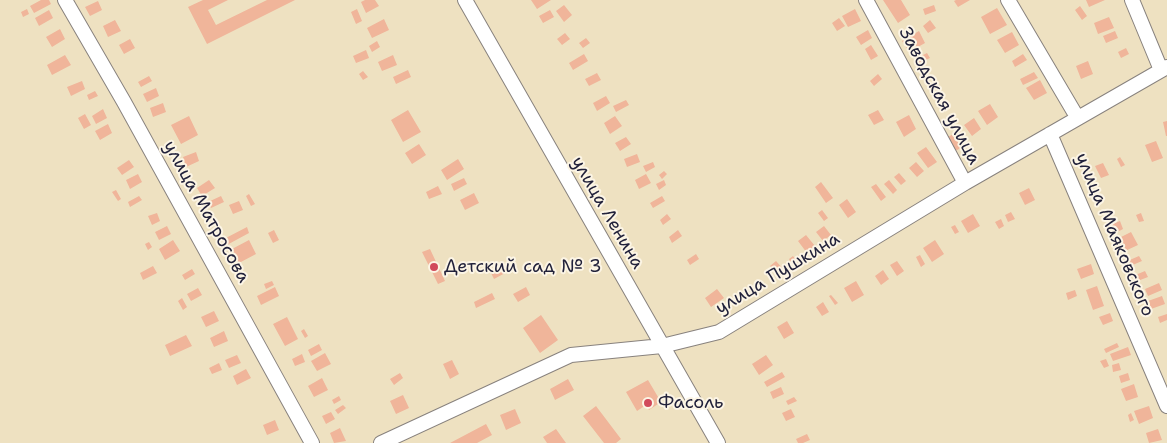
<!DOCTYPE html>
<html>
<head>
<meta charset="utf-8">
<style>
	body { margin:0 }
	canvas { display:block; background:#eee1c1 }
</style>
</head>
<body>
<canvas width="1167" height="443"></canvas>
<script>
const c = document.querySelector('canvas').getContext('2d');
c.lineJoin = 'round';
function paint(path, color) {
  c.fillStyle = color;
  c.fill(path, 'evenodd');
}
function poly(rows) {
  const path = new Path2D();
  for (const r of rows) {
    path.moveTo(r[0], r[1]);
    for (let i = 2; i < r.length; i += 2) path.lineTo(r[i], r[i + 1]);
  }
  return path;
}
function trace(path, color, width, dash) {
  c.strokeStyle = color;
  c.lineWidth = width;
  c.lineCap = dash ? 'butt' : 'round';
  c.setLineDash(dash || []);
  c.stroke(path);
}
function write(font, color, halo, rows, align = 'center') {
  c.font = font + ' "Shantell Sans",sans-serif';
  c.lineWidth = 4;
  c.setLineDash([]);
  c.textBaseline = 'middle';
  c.strokeStyle = halo;
  c.fillStyle = color;
  for (const [text, x, y, turn = 0] of rows) {
    c.save();
    c.translate(x, y);
    c.rotate((+turn || 0) * Math.PI / 180);
    c.textAlign = isNaN(turn) ? turn : align;
    if (halo) c.strokeText(text, 0, 0);
    c.fillText(text, 0, 0);
    c.restore();
  }
}
paint(poly([
	[41,0,49,0,51,4,34,13,30,6],
	[203,0,228,0,208,10,216,25,267,0,295,0,207,44,188,7],
	[365,0,375,0,379,6,366,13,361,2],
	[531,0,551,0,537,9],
	[883,0,901,0,910,15,898,23],
	[956,0,970,0,958,7,954,1],
	[1086,0,1105,0,1089,7],
	[98,1,102,10,90,16,85,7],
	[564,5,572,15,564,22,556,11],
	[934,5,936,11,925,15,923,9],
	[1080,6,1087,16,1082,20,1075,10],
	[997,8,1007,25,990,34,981,17],
	[27,9,29,14,23,17,21,12],
	[357,9,362,21,356,24,351,12],
	[855,9,861,21,848,27,842,16],
	[49,10,53,18,39,26,35,18],
	[550,10,554,17,543,23,539,16],
	[1109,17,1114,28,1098,34,1094,23],
	[839,18,845,26,837,31,832,23],
	[384,19,389,30,372,38,367,28],
	[115,20,121,31,108,37,103,26],
	[930,20,936,28,928,33,923,26],
	[60,29,65,39,52,47,46,37],
	[868,30,872,38,861,45,856,37],
	[919,31,925,43,909,52,902,41],
	[1115,31,1118,38,1106,43,1103,36],
	[1012,32,1019,45,1005,53,997,40],
	[565,33,570,39,562,45,557,39],
	[586,38,590,43,583,48,579,43],
	[130,39,135,48,124,54,119,45],
	[377,41,380,47,372,52,369,46],
	[871,45,878,56,871,60,865,49],
	[1126,48,1129,54,1121,58,1118,52],
	[366,50,369,58,356,63,353,56],
	[927,53,930,58,919,63,917,58],
	[584,54,588,61,573,70,569,63],
	[1023,54,1027,60,1015,67,1012,61],
	[65,55,71,65,52,75,47,65],
	[393,55,397,65,382,71,378,62],
	[1088,61,1093,74,1081,79,1076,66],
	[408,70,411,77,396,84,393,77],
	[363,71,368,77,363,80,359,74],
	[1034,72,1038,78,1023,85,1020,79],
	[597,73,601,80,589,86,585,79],
	[878,74,882,79,874,86,870,81],
	[149,76,152,81,141,87,138,82],
	[1040,80,1047,93,1034,100,1026,88],
	[82,81,85,89,71,96,67,87],
	[156,88,159,96,147,102,143,94],
	[95,91,98,96,89,100,87,95],
	[606,96,610,103,597,111,593,103],
	[626,100,629,105,616,112,613,106],
	[163,103,166,112,153,117,150,108],
	[990,104,998,117,987,125,978,111],
	[103,109,107,118,96,124,92,116],
	[408,110,421,132,403,142,391,120],
	[878,110,884,120,874,125,868,115],
	[85,114,91,125,84,129,78,118],
	[909,115,916,129,904,137,896,122],
	[189,116,198,135,181,144,171,125],
	[615,116,622,126,610,134,604,123],
	[974,118,981,129,972,136,964,125],
	[1167,121,1167,136,1166,136,1163,122],
	[108,124,112,133,100,140,95,131],
	[960,130,967,145,955,151,948,137],
	[626,137,631,144,620,151,615,143],
	[1156,141,1163,158,1152,162,1145,145],
	[419,144,426,155,412,164,405,153],
	[926,147,937,162,928,168,917,153],
	[196,152,199,161,186,167,183,157],
	[637,154,640,162,627,167,624,159],
	[1120,157,1125,165,1121,167,1117,159],
	[458,159,464,169,447,180,441,170],
	[129,160,134,167,122,175,117,168],
	[653,162,655,167,646,172,643,166],
	[916,162,924,171,917,177,909,168],
	[1103,163,1109,175,1101,178,1095,166],
	[664,171,667,174,662,179,659,175],
	[899,173,906,181,901,185,894,177],
	[138,174,142,182,130,189,126,180],
	[646,174,651,183,639,189,635,180],
	[464,178,467,184,454,191,451,184],
	[209,180,215,188,202,196,197,188],
	[664,180,666,185,659,190,656,184],
	[889,180,897,190,893,194,884,184],
	[821,182,833,198,826,203,815,187],
	[876,184,886,197,881,201,871,187],
	[438,186,442,194,429,199,426,192],
	[1029,188,1035,200,1025,205,1019,193],
	[116,190,121,199,118,201,112,192],
	[474,193,479,203,465,210,460,200],
	[249,194,255,204,251,206,246,196],
	[139,196,142,200,130,207,128,202],
	[221,196,224,202,211,208,208,202],
	[662,196,665,201,653,208,650,203],
	[847,199,856,212,848,218,839,205],
	[239,201,243,210,233,214,229,205],
	[822,210,828,218,824,221,818,213],
	[1011,212,1015,219,1008,222,1005,215],
	[157,213,160,221,152,225,148,216],
	[1141,213,1144,221,1139,222,1136,215],
	[667,214,671,219,663,225,660,220],
	[973,214,980,226,968,233,961,221],
	[1001,219,1004,226,999,229,995,222],
	[1120,221,1123,229,1114,234,1110,225],
	[955,225,959,232,955,234,951,227],
	[167,226,171,234,159,240,155,232],
	[824,226,831,235,823,241,816,232],
	[247,227,249,233,225,246,222,240],
	[274,230,279,240,273,243,268,233],
	[678,230,682,236,672,243,669,237],
	[1131,232,1138,245,1125,251,1119,238],
	[806,235,815,246,807,253,798,241],
	[173,240,180,251,165,260,159,249],
	[249,240,256,254,239,263,232,249],
	[935,240,944,254,932,262,923,248],
	[149,242,152,247,148,250,145,244],
	[430,249,445,281,438,284,422,252],
	[696,254,699,259,690,265,687,260],
	[920,255,925,264,921,267,916,257],
	[793,256,798,263,793,266,789,259],
	[1139,256,1142,261,1128,267,1125,262],
	[776,261,785,271,778,276,770,266],
	[897,261,904,271,897,276,890,265],
	[503,264,507,272,494,279,490,271],
	[1091,264,1094,274,1081,279,1077,269],
	[153,266,157,273,143,280,140,273],
	[192,269,195,274,185,280,182,275],
	[883,270,889,279,881,285,875,276],
	[1145,271,1148,277,1135,282,1133,276],
	[272,281,274,285,266,289,264,284],
	[856,281,864,295,852,302,844,288],
	[1159,283,1162,290,1148,296,1145,289],
	[1097,286,1104,306,1093,310,1086,290],
	[275,287,279,296,261,305,257,296],
	[526,287,530,295,518,302,513,294],
	[198,288,202,295,191,301,187,294],
	[717,289,724,298,711,307,705,298],
	[1075,290,1077,296,1068,300,1066,293],
	[492,293,495,299,476,308,474,302],
	[831,295,838,303,835,305,829,296],
	[1162,296,1165,304,1151,309,1148,301],
	[182,298,187,307,183,310,178,301],
	[823,302,829,312,822,316,816,307],
	[726,303,731,313,727,315,722,305],
	[214,311,219,321,206,327,201,317],
	[1110,313,1113,321,1103,325,1099,317],
	[1167,314,1167,320,1160,323,1158,317],
	[541,315,558,340,540,353,523,328],
	[287,317,298,339,285,346,273,324],
	[787,321,794,333,784,339,777,327],
	[304,329,308,336,305,338,301,331],
	[224,331,228,341,214,347,210,338],
	[186,335,192,346,170,356,165,345],
	[1117,343,1119,347,1106,353,1104,349],
	[319,344,322,350,311,356,308,350],
	[1128,347,1131,355,1113,361,1110,354],
	[325,353,331,364,317,371,311,361],
	[302,354,305,362,295,366,292,359],
	[237,355,241,363,229,368,225,360],
	[766,355,773,365,759,375,752,364],
	[1106,359,1109,366,1104,368,1100,361],
	[452,360,459,374,450,379,443,364],
	[219,363,222,370,212,374,209,368],
	[1119,363,1121,370,1113,372,1112,365],
	[246,369,251,378,237,385,233,376],
	[782,372,785,377,767,387,764,382],
	[400,373,403,378,394,385,390,379],
	[1128,373,1130,380,1121,383,1119,376],
	[322,378,328,390,314,397,308,386],
	[568,379,574,390,555,400,550,389],
	[648,380,661,402,649,410,646,405,637,411,626,392],
	[1134,384,1138,397,1126,401,1121,389],
	[781,387,784,394,773,399,770,392],
	[403,395,409,408,396,414,390,401],
	[339,396,341,400,334,404,332,400],
	[794,397,797,401,788,405,786,401],
	[343,405,346,408,338,414,335,410],
	[596,406,621,439,616,443,604,443,583,416],
	[1149,406,1153,418,1139,424,1134,411],
	[515,409,521,423,506,430,500,415],
	[791,409,795,417,786,421,782,413],
	[331,412,335,419,326,424,322,416],
	[1131,413,1134,420,1130,422,1128,415],
	[275,420,279,430,267,435,263,425],
	[486,424,492,435,477,443,450,443],
	[340,428,346,441,334,443,330,433],
	[556,429,566,443,547,443,543,437],
	[1158,429,1162,440,1149,443,1146,433],
	[807,434,810,440,803,443,798,443,796,439]
]), '#f0b59a');
const minor = poly([
	[65,0,124,102,312,443],
	[465,0,718,443],
	[866,0,965,183],
	[1008,0,1077,117],
	[1132,0,1161,70],
	[1050,134,1167,406],
	[381,443,571,355,662,346,719,332,965,183,1167,67]
]);
trace(minor, '#88827e', 16);
trace(minor, '#fff', 14);
for (const [x, y, r, color] of [
	[434,267,5,"#d1495b"],
	[648,403,5,"#d1495b"]
]) {
  const dot = new Path2D();
  dot.arc(x, y, r, 0, 2 * Math.PI);
  c.fillStyle = color;
  c.fill(dot);
  trace(dot, '#fcf5e5', 2);
}
write('18px', '#22223b', '#fcf5e5', [
	["Заводская улица",939,96,62],
	["улица Матросова",206,212,61],
	["улица Ленина",607,213,60],
	["улица Маяковского",1114,235,67],
	["улица Пушкина",778,274,-31]
]);
write('18px', '#22223b', '#fcf5e5', [
	["Детский сад № 3",444,267],
	["Фасоль",658,403]
], 'left');
</script>
</body>
</html>
